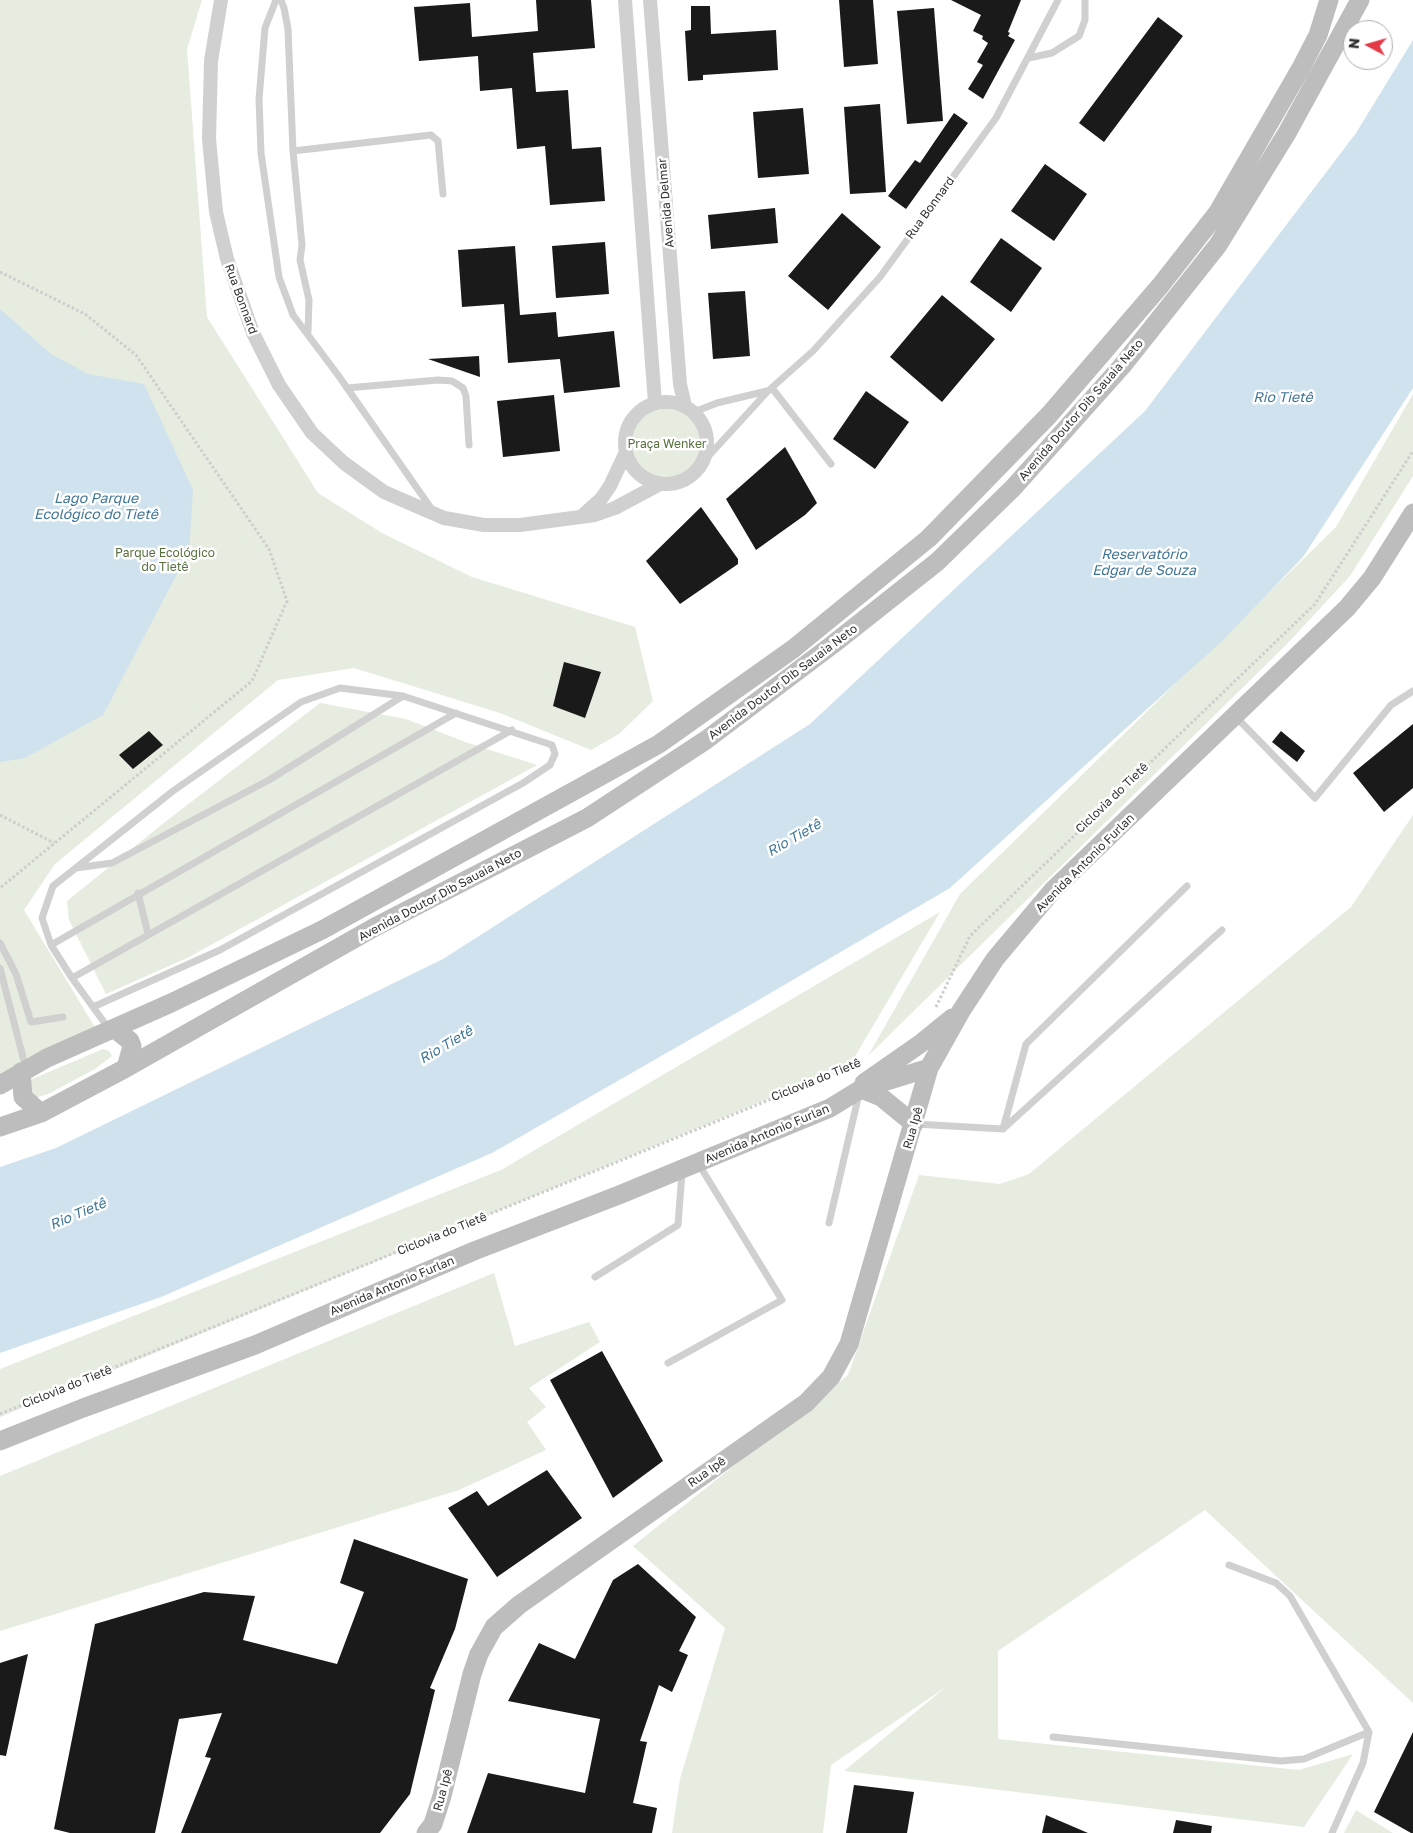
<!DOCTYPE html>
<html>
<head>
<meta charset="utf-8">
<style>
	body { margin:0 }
	#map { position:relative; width:1413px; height:1833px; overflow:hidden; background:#fff; font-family:"Golos Text",sans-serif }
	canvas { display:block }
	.north { position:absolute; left:1343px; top:20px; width:50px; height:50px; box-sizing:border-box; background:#fff; border:1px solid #adadad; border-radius:50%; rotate:276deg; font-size:14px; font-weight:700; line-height:20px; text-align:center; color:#333 }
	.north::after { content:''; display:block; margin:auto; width:18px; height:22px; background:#e63946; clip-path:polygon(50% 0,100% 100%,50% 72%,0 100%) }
</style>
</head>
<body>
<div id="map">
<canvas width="1413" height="1833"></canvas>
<div class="north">N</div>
</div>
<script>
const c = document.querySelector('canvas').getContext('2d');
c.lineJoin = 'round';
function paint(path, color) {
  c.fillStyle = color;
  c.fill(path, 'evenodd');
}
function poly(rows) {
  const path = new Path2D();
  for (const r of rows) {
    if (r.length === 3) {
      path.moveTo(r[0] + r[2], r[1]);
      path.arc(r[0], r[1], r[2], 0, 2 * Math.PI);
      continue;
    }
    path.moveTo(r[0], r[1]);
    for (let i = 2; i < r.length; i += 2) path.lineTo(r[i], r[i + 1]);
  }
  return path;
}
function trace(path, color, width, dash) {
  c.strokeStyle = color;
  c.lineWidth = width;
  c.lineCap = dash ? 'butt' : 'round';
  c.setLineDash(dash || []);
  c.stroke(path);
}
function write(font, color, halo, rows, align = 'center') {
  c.font = font + ' "Golos Text",sans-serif';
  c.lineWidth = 5;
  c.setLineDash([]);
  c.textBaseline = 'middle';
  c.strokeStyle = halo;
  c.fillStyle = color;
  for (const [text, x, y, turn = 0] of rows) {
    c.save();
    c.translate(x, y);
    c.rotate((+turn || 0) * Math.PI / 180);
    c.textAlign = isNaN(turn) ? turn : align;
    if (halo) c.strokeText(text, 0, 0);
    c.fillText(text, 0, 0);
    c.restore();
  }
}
paint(poly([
	[0,0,202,0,187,49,207,317,318,493,382,533,472,577,635,627,653,701,619,734,591,750,500,713,354,668,278,680,55,864,24,910,96,1029,0,1077],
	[1413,394,1413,476,1350,576,1287,644,868,1056,960,894,1336,527],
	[666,444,35],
	[320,703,406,719,468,743,537,765,189,957,106,994,69,920,67,901,165,822],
	[1413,815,1413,1703,1205,1510,998,1651,998,1739,1299,1770,1353,1754,1304,1827,844,1771,946,1687,831,1765,823,1833,672,1833,680,1779,725,1628,633,1546,848,1375,919,1175,1000,1184,1029,1174,1351,907],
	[940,912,850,1065,0,1417,0,1369,501,1170],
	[103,1049,109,1051,112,1056,95,1069,50,1093,33,1099,30,1080],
	[494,1273,515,1346,589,1322,600,1342,529,1388,546,1407,527,1422,546,1450,459,1490,0,1631,0,1476],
	[1356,1810,1393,1833,1344,1833]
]), '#e6ecdf');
paint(poly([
	[1413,40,1413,388,1303,557,1222,641,950,888,738,1012,492,1153,161,1297,0,1353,0,1167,56,1148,443,959,810,724,1145,411,1356,133],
	[0,309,51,354,88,374,144,384,193,490,189,551,103,715,25,758,0,762]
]), '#cfe2ee');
paint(poly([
	[536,0,591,0,595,48,533,53,536,92,568,90,572,149,601,147,605,201,550,205,545,146,517,149,512,88,480,91,478,56,419,61,414,7,470,3,472,37,538,31],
	[839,0,873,0,878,64,844,67],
	[951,0,1021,0,1008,32,1010,33,1008,36,1015,40,983,99,968,89,983,65,977,62,988,43,982,39,983,36,973,31,981,15],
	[691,6,710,6,711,34,776,30,778,70,703,75,703,80,688,81,685,31,691,30],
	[934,8,943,121,907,124,897,11],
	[1158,17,1183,36,1104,142,1079,123],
	[880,104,886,192,850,194,844,107],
	[803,108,809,174,758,178,753,112],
	[954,113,968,123,906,209,888,196,915,160,920,163],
	[1045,164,1087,194,1054,241,1011,211],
	[775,208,778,243,711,249,708,215],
	[842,213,881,247,828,310,788,276],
	[1001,238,1042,268,1011,312,970,282],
	[605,242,609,294,556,298,552,246],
	[515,246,520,315,556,312,558,337,614,331,620,387,564,393,560,359,508,363,504,304,462,307,458,250],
	[745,291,750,356,713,359,708,293],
	[942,295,995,339,942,402,890,357],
	[479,356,480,377,428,359],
	[866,391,909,422,875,469,833,439],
	[554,395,560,451,503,457,497,401],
	[785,447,817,503,805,515,756,550,726,499],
	[701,507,738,559,738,564,680,604,646,561],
	[564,662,601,672,585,718,553,706],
	[1413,724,1413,788,1384,812,1353,773],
	[149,731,163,745,133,769,119,755],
	[1281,731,1305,751,1297,762,1272,742],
	[602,1351,663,1461,613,1498,550,1380],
	[547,1470,582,1518,497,1577,448,1508,477,1491,488,1506],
	[354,1539,468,1579,455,1629,430,1688,435,1690,410,1794,380,1833,181,1833,211,1758,205,1757,222,1713,179,1719,155,1833,70,1833,54,1829,95,1624,204,1592,255,1596,243,1640,337,1664,364,1592,340,1583],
	[638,1564,696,1617,679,1651,688,1655,672,1692,659,1685,640,1741,647,1742,633,1803,657,1808,652,1833,467,1833,488,1773,585,1793,600,1719,508,1701,539,1643,575,1659,613,1580],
	[28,1654,6,1756,0,1755,0,1663],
	[1413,1732,1413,1833,1411,1833,1374,1812],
	[854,1785,914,1792,907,1833,846,1833],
	[1046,1815,1088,1833,1042,1833],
	[1176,1820,1212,1826,1211,1833,1173,1833]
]), '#1a1a1a');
trace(poly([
	[0,272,85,314,136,355,269,549,287,601,252,681,0,888],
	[0,815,54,843],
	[936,1007,970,936,1315,604,1413,451],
	[0,1414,862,1062]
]), '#cdcdcd', 3, [2.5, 2.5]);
trace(poly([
	[276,0,265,28,259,99,261,153,279,277,293,315,338,375,433,511],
	[281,0,284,8,288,29,293,151,302,245,300,260,309,300,308,332],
	[1029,58,1052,53,1079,36,1085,20,1085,0],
	[293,151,431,135,438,141,443,194],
	[347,388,438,380,452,381,463,388,466,396,469,445],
	[772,388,831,464],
	[694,412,717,403,767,391],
	[704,461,768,391,813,351,880,277,996,118,1058,0],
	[1235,716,1315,798,1391,705,1413,691],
	[76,868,112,863,269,780,403,696],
	[138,893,148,934],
	[0,943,16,974,31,1022,63,1017],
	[51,945,456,713],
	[0,968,26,1069],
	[72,978,512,730],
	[93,1007,220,950,523,783,550,765,555,754,552,745,403,696,340,688,301,702,173,791,53,886,42,918,51,945,72,978,93,1007,109,1029],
	[915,1124,1003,1129,1222,930],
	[1003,1129,1026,1044,1187,886],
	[829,1223,859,1094],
	[595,1277,678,1225,682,1172],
	[668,1363,782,1300,698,1163],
	[1229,1565,1276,1583,1290,1596,1369,1732,1363,1763,1332,1833],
	[1053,1737,1281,1761,1304,1759,1369,1732]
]), '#d0d0d0', 7);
trace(poly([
	[221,0,211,61,209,139,216,212,227,259,253,333,279,385,312,433,344,463,384,492,444,518,484,525,520,525,595,515,615,508,660,484],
	[625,0,655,403],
	[650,0,680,384,685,406],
	[666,443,41],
	[581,517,601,499,610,486,626,452]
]), '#d0d0d0', 14);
trace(poly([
	[115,1029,130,1041,132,1046,126,1068],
	[21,1072,23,1097,41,1113],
	[864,1083,920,1044,952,1018],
	[0,1085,47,1058,171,1003,322,930,659,744,793,649,929,538,1049,415,1160,286,1218,212,1301,68,1318,35,1329,0],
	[861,1089,881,1097,914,1124],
	[0,1127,41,1113,126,1068,375,927,587,818,706,740,832,645,937,562,1013,488,1122,366,1218,245,1287,133,1360,0],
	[0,1441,83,1408,255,1345,474,1251,619,1195,830,1108,861,1089,929,1068],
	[426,1833,433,1824,442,1796,472,1674,479,1654,494,1627,519,1605,806,1403,831,1377,849,1344,929,1068,961,1011,995,959,1053,890,1347,608,1372,578,1413,513]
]), '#bdbdbd', 19);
write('12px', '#333', '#fff', [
	["Avenida Delmar",666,203,-95],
	["Rua Bonnard",930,208,-54],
	["Rua Bonnard",241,299,70],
	["Avenida Doutor Dib Sauaia Neto",1081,410,-49],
	["Avenida Doutor Dib Sauaia Neto",783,682,-37],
	["Ciclovia do Tietê",1112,798,-44],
	["Avenida Antonio Furlan",1085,863,-45],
	["Avenida Doutor Dib Sauaia Neto",440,895,-28],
	["Ciclovia do Tietê",816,1080,-22],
	["Rua Ipê",913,1128,-74],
	["Avenida Antonio Furlan",767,1134,-23],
	["Ciclovia do Tietê",442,1234,-22],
	["Avenida Antonio Furlan",392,1286,-23],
	["Ciclovia do Tietê",67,1387,-22],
	["Rua Ipê",707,1472,-35],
	["Rua Ipê",443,1790,-75]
]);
write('12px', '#56703f', '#fff', [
	["Praça Wenker",667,444],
	["Parque Ecológico",165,553],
	["do Tietê",165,567]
]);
write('italic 14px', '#3f7597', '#fff', [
	["Rio Tietê",1283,398],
	["Lago Parque",96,499],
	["Ecológico do Tietê",96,515],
	["Reservatório",1144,555],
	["Edgar de Souza",1144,571],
	["Rio Tietê",794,838,-30],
	["Rio Tietê",446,1045,-31],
	["Rio Tietê",78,1214,-23]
]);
</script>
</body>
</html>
